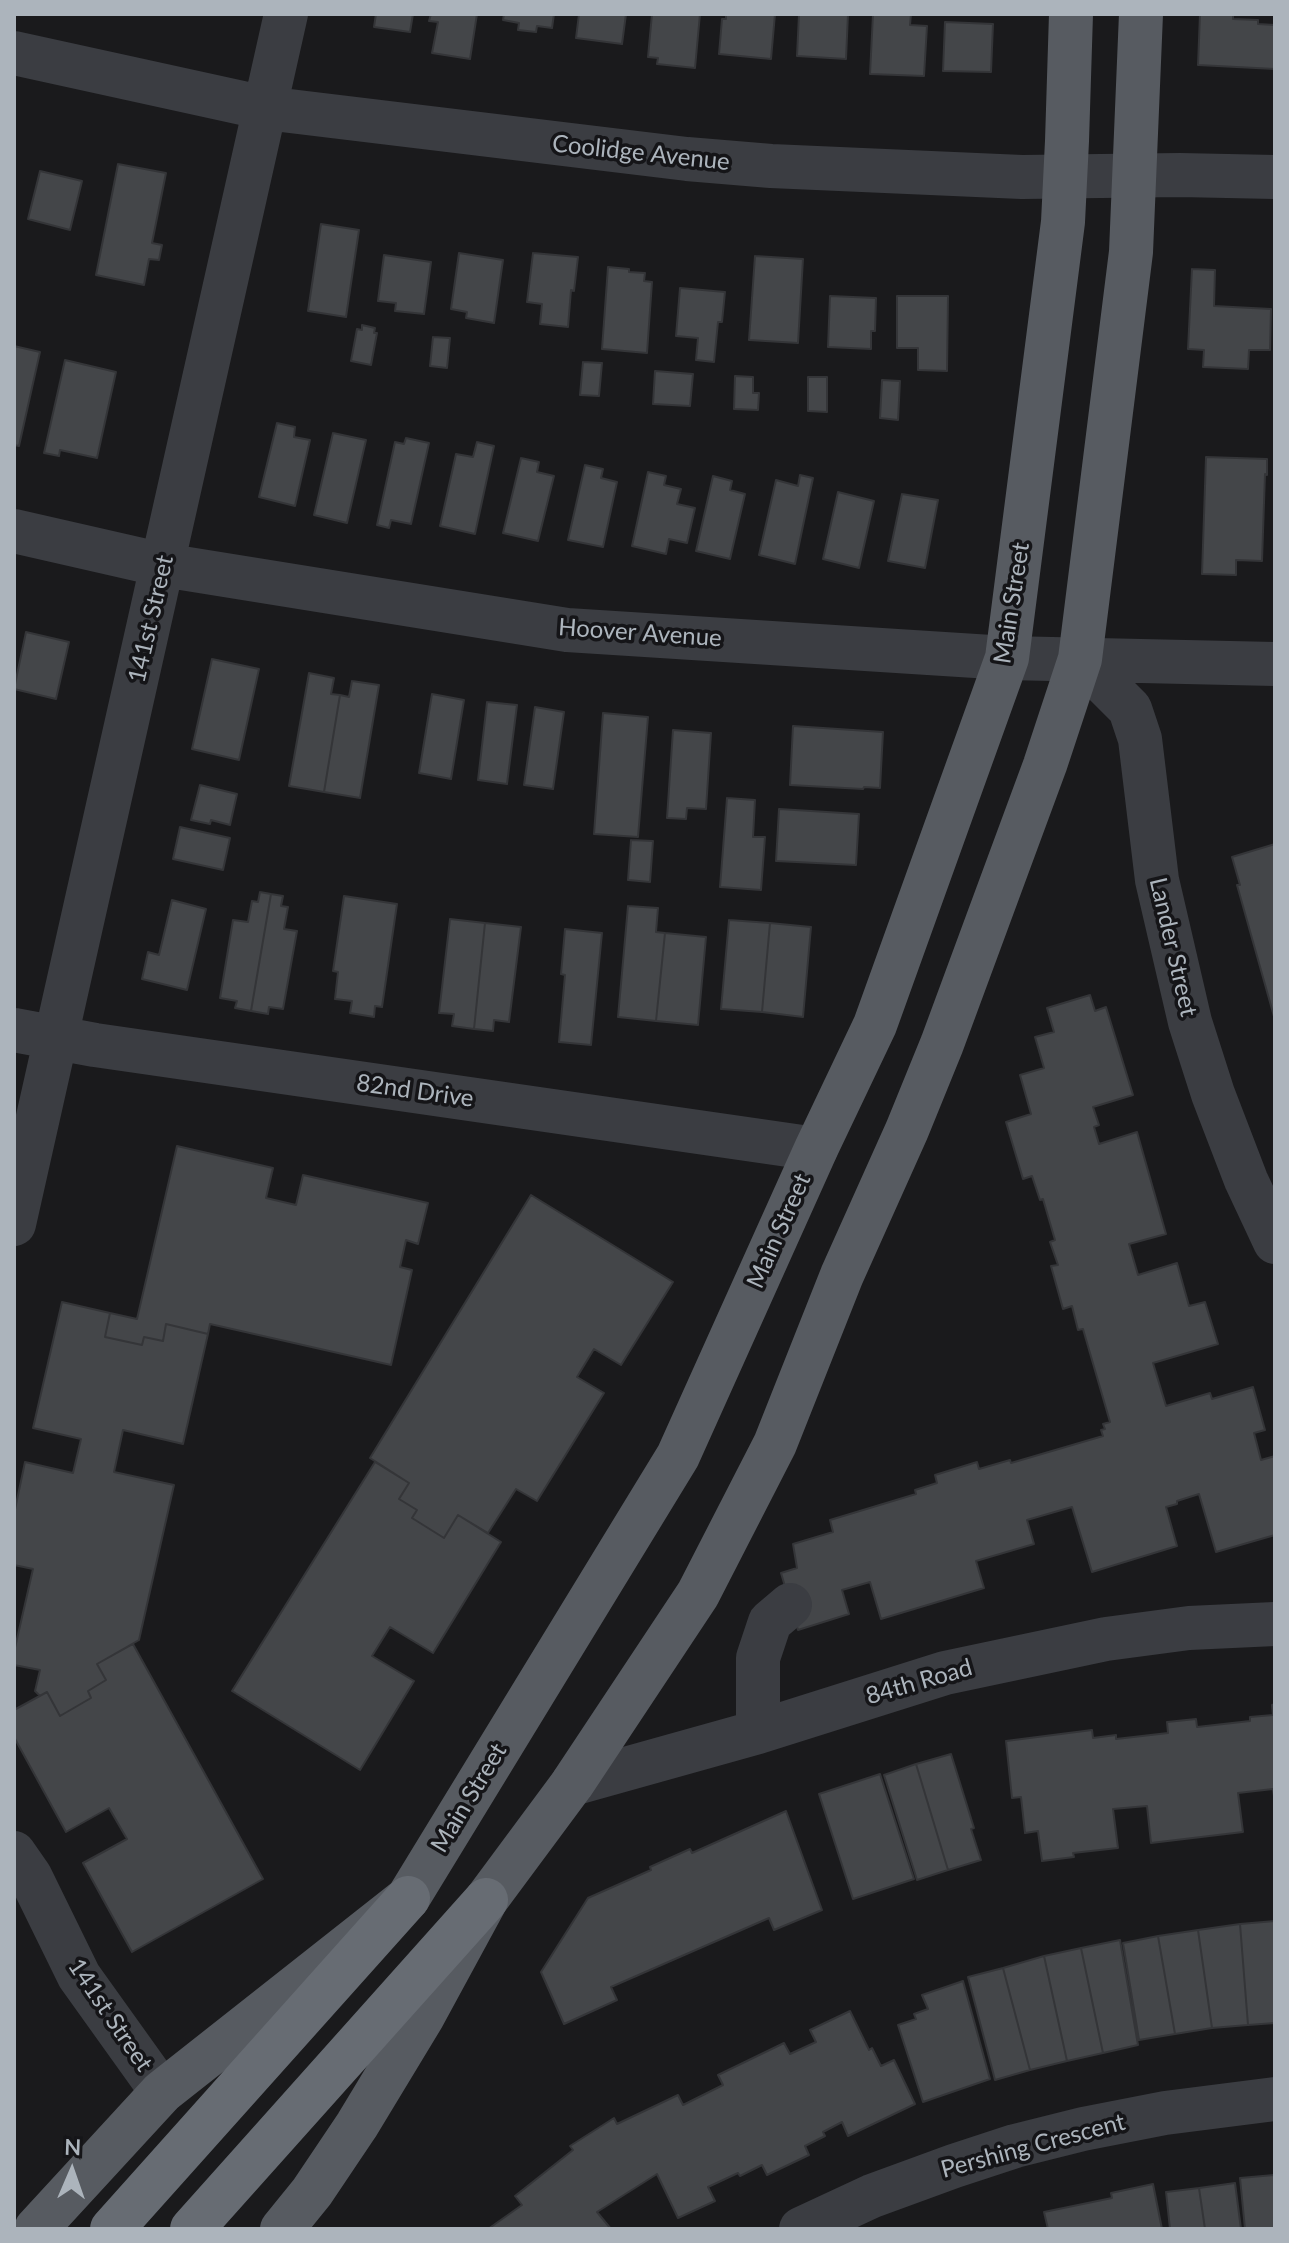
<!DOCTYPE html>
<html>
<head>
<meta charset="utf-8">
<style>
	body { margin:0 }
	#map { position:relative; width:1289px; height:2243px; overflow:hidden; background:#1a1a1c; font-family:Lato,sans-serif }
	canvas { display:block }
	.frame { position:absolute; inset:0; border:16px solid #acb4bc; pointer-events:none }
	.north { position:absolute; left:32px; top:2131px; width:80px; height:80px; -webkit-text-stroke:6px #151518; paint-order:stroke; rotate:2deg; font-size:22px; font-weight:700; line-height:32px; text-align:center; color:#acb4bc }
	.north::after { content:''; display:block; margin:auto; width:28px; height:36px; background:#acb4bc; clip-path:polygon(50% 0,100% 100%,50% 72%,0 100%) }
</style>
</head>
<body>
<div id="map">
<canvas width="1289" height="2243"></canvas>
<div class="frame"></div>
<div class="north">N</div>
</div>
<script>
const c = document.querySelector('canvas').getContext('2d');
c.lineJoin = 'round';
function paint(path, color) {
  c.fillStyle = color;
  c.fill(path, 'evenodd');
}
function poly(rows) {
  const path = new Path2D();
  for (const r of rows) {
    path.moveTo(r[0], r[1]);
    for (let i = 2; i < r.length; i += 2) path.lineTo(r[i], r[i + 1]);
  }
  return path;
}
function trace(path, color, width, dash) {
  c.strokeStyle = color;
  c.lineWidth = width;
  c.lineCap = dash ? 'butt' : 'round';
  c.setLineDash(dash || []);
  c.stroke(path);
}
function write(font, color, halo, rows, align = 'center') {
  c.font = font + ' Lato,sans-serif';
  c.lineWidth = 7;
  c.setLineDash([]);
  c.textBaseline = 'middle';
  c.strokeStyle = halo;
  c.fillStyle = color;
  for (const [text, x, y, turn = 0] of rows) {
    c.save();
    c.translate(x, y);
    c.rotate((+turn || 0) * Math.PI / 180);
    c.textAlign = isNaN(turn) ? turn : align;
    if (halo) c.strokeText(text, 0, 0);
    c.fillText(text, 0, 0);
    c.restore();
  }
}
const building = poly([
	[376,14,413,14,410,32,374,27,376,14],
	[431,14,477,14,470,59,432,53,438,22,429,21,431,14],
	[504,14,554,14,552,28,537,26,536,32,518,30,519,23,503,20,504,14],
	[579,14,626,14,622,44,576,38,579,14],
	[652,14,700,14,695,68,657,64,658,58,648,57,652,14],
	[726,14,775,14,771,59,719,54,722,19,726,19,726,14],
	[799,14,848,14,846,59,797,56,799,14],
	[873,14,911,14,910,25,927,26,924,76,870,74,873,14],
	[1200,14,1233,14,1233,19,1258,20,1258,24,1275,25,1275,69,1198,65,1200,14],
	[945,22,993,24,991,72,943,71,945,22],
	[118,164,166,173,152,243,162,245,159,260,149,259,144,285,96,275,118,164],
	[40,171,82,181,70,230,28,219,40,171],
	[321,224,359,230,346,317,308,311,321,224],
	[459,253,503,260,494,323,466,318,467,312,451,309,459,253],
	[533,253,578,257,574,291,571,290,568,327,540,324,542,304,527,302,533,253],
	[384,255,431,262,424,314,395,311,396,303,378,301,384,255],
	[755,256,803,259,798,343,749,340,755,256],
	[608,267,629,269,629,272,645,273,644,281,652,282,647,353,602,349,608,267],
	[1192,269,1215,270,1214,306,1271,309,1270,350,1249,350,1248,369,1203,367,1204,350,1188,349,1192,269],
	[680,288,725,292,722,322,718,322,714,362,696,360,698,338,676,336,680,288],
	[830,296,876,298,875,331,871,331,871,349,828,347,830,296],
	[897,296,948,296,947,371,918,370,918,348,897,348,897,296],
	[362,325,375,328,374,333,377,333,371,365,351,361,357,329,362,330,362,325],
	[433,337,450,338,447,368,430,366,433,337],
	[14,346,40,352,19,446,14,445,14,346],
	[65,360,116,372,97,458,60,450,59,456,44,453,65,360],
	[583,362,602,363,599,396,580,395,583,362],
	[655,371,693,374,690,406,653,404,655,371],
	[735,376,753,377,753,393,759,393,758,410,734,409,735,376],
	[808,377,827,377,827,412,808,411,808,377],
	[882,380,900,381,898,420,880,418,882,380],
	[277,423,295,427,294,437,310,440,295,506,259,497,277,423],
	[333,433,366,440,347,523,314,515,333,433],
	[406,438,429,443,411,524,391,520,389,528,377,525,395,442,404,444,406,438],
	[477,442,494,446,475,534,440,526,456,454,473,457,477,442],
	[1206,457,1267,459,1267,475,1265,474,1262,561,1236,560,1236,575,1202,574,1206,457],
	[521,458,539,462,537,472,554,476,538,541,503,533,521,458],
	[585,465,603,469,601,478,617,482,603,547,568,540,585,465],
	[648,472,666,476,664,485,681,489,677,504,695,508,687,543,669,539,666,554,632,546,648,472],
	[800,475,813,478,795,564,759,555,776,480,798,486,800,475],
	[713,476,732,481,730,490,745,494,730,559,696,551,713,476],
	[838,492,874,501,859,568,823,559,838,492],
	[902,494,938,500,925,568,888,561,902,494],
	[26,632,69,642,56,699,14,689,26,632],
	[212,659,259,669,239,760,192,749,212,659],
	[309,673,334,678,331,694,340,695,324,792,289,786,309,673],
	[352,681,379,685,360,798,324,792,340,695,349,697,352,681],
	[432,694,464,700,451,779,419,773,432,694],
	[487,702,517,705,507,784,478,780,487,702],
	[535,707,564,712,553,789,524,785,535,707],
	[603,713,648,717,638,837,594,834,603,713],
	[793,726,883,732,880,788,864,787,863,789,790,785,793,726],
	[673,730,711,733,706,809,687,808,686,819,667,818,673,730],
	[200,785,237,794,230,825,211,820,210,824,191,820,200,785],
	[727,798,755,800,753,837,765,837,761,890,720,887,727,798],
	[779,809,859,814,856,865,776,861,779,809],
	[180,827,230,838,223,870,173,859,180,827],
	[631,840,653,841,650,882,628,880,631,840],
	[1275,844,1275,1020,1237,885,1240,885,1232,857,1275,844],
	[260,892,271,894,251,1011,235,1008,237,1001,220,998,233,920,248,922,252,901,258,902,260,892],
	[271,894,283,896,281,906,288,907,284,929,297,931,283,1009,269,1007,268,1014,251,1011,271,894],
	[344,896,397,904,382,1007,375,1006,374,1017,350,1013,352,1001,335,999,338,972,333,971,344,896],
	[172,900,206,909,187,990,142,979,148,952,159,955,172,900],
	[628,906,658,908,656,932,665,933,656,1021,618,1017,628,906],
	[450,919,485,923,474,1029,452,1026,454,1014,439,1013,450,919],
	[729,920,770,923,762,1012,721,1009,729,920],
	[485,923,521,927,509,1022,494,1020,493,1031,474,1029,485,923],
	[770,923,811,927,803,1017,762,1012,770,923],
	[565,929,602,933,591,1045,559,1042,565,975,561,974,565,929],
	[665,933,706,937,698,1025,656,1021,665,933],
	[1090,995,1095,1011,1106,1007,1133,1095,1093,1107,1099,1125,1094,1127,1099,1144,1137,1132,1166,1234,1129,1244,1138,1275,1177,1263,1189,1306,1205,1302,1218,1344,1153,1363,1166,1406,1210,1393,1212,1399,1253,1387,1265,1430,1254,1433,1261,1460,1275,1456,1275,1535,1216,1552,1199,1494,1177,1501,1177,1504,1166,1507,1177,1546,1092,1572,1072,1507,1027,1520,1034,1544,976,1561,984,1588,881,1619,870,1582,842,1590,849,1614,798,1630,781,1573,797,1568,793,1544,833,1532,830,1520,916,1494,915,1490,937,1483,935,1475,977,1462,979,1469,1010,1460,1011,1463,1103,1436,1101,1430,1105,1429,1103,1424,1110,1422,1083,1329,1078,1330,1072,1306,1063,1309,1051,1266,1058,1265,1050,1242,1055,1240,1043,1199,1040,1200,1032,1176,1023,1179,1006,1122,1031,1114,1020,1075,1044,1068,1035,1037,1054,1032,1047,1008,1090,995],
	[177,1146,273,1168,266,1198,296,1205,303,1175,428,1203,418,1244,406,1240,400,1267,412,1270,391,1365,210,1324,208,1334,166,1324,163,1341,144,1337,142,1345,105,1337,110,1313,137,1319,177,1146],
	[531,1195,673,1282,621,1365,594,1349,577,1377,604,1393,537,1501,516,1489,488,1533,458,1515,444,1538,412,1518,417,1510,399,1499,409,1483,370,1458,531,1195],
	[62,1302,110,1313,105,1337,142,1345,144,1337,163,1341,166,1324,208,1334,183,1444,123,1430,114,1472,174,1485,139,1640,97,1664,106,1680,88,1691,91,1698,60,1716,47,1692,40,1696,35,1691,40,1670,14,1665,14,1652,33,1569,14,1565,14,1514,25,1462,73,1473,81,1439,33,1428,62,1302],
	[375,1462,409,1483,399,1499,417,1510,412,1518,444,1538,458,1515,501,1542,433,1653,390,1627,372,1656,414,1681,360,1770,232,1691,375,1462],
	[133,1644,263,1879,132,1952,83,1863,127,1839,109,1808,66,1832,14,1737,14,1710,47,1692,60,1716,91,1698,88,1691,106,1680,97,1664,133,1644],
	[1275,1704,1275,1803,1273,1789,1238,1793,1243,1832,1151,1843,1147,1806,1113,1809,1118,1848,1073,1853,1074,1857,1042,1861,1038,1831,1025,1833,1021,1797,1012,1798,1006,1741,1092,1730,1093,1738,1116,1735,1116,1739,1168,1733,1167,1722,1196,1719,1197,1727,1250,1721,1250,1717,1273,1715,1272,1705,1275,1704],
	[951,1754,974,1828,971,1829,981,1860,948,1870,916,1764,951,1754],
	[916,1764,948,1870,917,1880,884,1775,916,1764],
	[880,1774,914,1879,853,1899,819,1794,880,1774],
	[786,1811,822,1910,774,1930,769,1918,611,1987,617,2000,564,2024,541,1972,588,1898,651,1870,650,1867,690,1849,692,1853,786,1811],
	[1275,1921,1275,2023,1248,2025,1240,1924,1275,1921],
	[1240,1924,1248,2025,1212,2028,1198,1930,1240,1924],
	[1198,1930,1212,2028,1175,2034,1158,1936,1198,1930],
	[1158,1936,1175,2034,1139,2040,1123,1943,1158,1936],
	[1120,1940,1138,2045,1103,2053,1081,1948,1120,1940],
	[1081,1948,1103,2053,1067,2061,1044,1956,1081,1948],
	[1044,1956,1067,2061,1030,2070,1003,1968,1044,1956],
	[1003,1968,1030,2070,995,2080,968,1977,1003,1968],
	[963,1981,990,2079,923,2102,898,2025,916,2019,914,2014,928,2009,922,1995,963,1981],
	[850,2011,869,2050,872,2048,881,2066,894,2060,915,2104,848,2136,842,2122,823,2132,825,2136,805,2146,809,2155,767,2175,762,2165,740,2176,738,2173,708,2187,715,2201,678,2218,657,2174,597,2212,611,2229,488,2229,522,2205,515,2196,573,2150,570,2146,614,2118,617,2124,678,2095,683,2105,723,2085,718,2075,784,2043,790,2054,816,2042,810,2030,850,2011],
	[1274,2175,1275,2229,1245,2229,1240,2178,1274,2175],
	[1235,2183,1241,2229,1205,2229,1199,2188,1235,2183],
	[1153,2184,1162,2229,1048,2229,1044,2212,1112,2198,1111,2193,1153,2184],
	[1199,2188,1205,2229,1170,2229,1166,2192,1199,2188]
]);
paint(building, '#444649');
trace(building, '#343538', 2);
trace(poly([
	[14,53,265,108,687,159,771,166,1022,177,1180,175,1275,177],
	[14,531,163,565,567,630,1007,658,1275,664],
	[1080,659,1130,709,1140,739,1157,880,1190,1022,1213,1094,1246,1180,1275,1242],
	[14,1030,95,1045,816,1149],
	[14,1224,286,14],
	[758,1732,758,1658,770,1622,790,1605],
	[572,1784,758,1732,945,1673,1106,1639,1189,1628,1275,1624],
	[14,1853,30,1876,79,1976,162,2092],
	[801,2229,872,2196,954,2166,1015,2146,1083,2129,1165,2113,1275,2099]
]), '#3b3d42', 44);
trace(poly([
	[36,2229,162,2092,408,1898,678,1456,816,1149,875,1025,1007,658,1063,222,1067,141,1071,14],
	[282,2229,312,2192,357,2125,423,2016,486,1900,572,1784,698,1594,775,1444,842,1275,907,1130,942,1044,1045,765,1080,659,1131,252,1141,14]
]), '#575b61', 44);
trace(poly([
	[112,2229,408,1898],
	[192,2229,486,1900]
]), '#676c73', 44);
write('24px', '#acb4bc', '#151518', [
	["Coolidge Avenue",641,153,6],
	["Main Street",1012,603,-81],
	["141st Street",151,619,-77],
	["Hoover Avenue",640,633,4],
	["Lander Street",1173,947,77],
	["82nd Drive",415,1091,8],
	["Main Street",779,1231,-66],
	["84th Road",919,1682,-16],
	["Main Street",469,1798,-59],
	["141st Street",110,2015,56],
	["Pershing Crescent",1033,2146,-15]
]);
</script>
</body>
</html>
